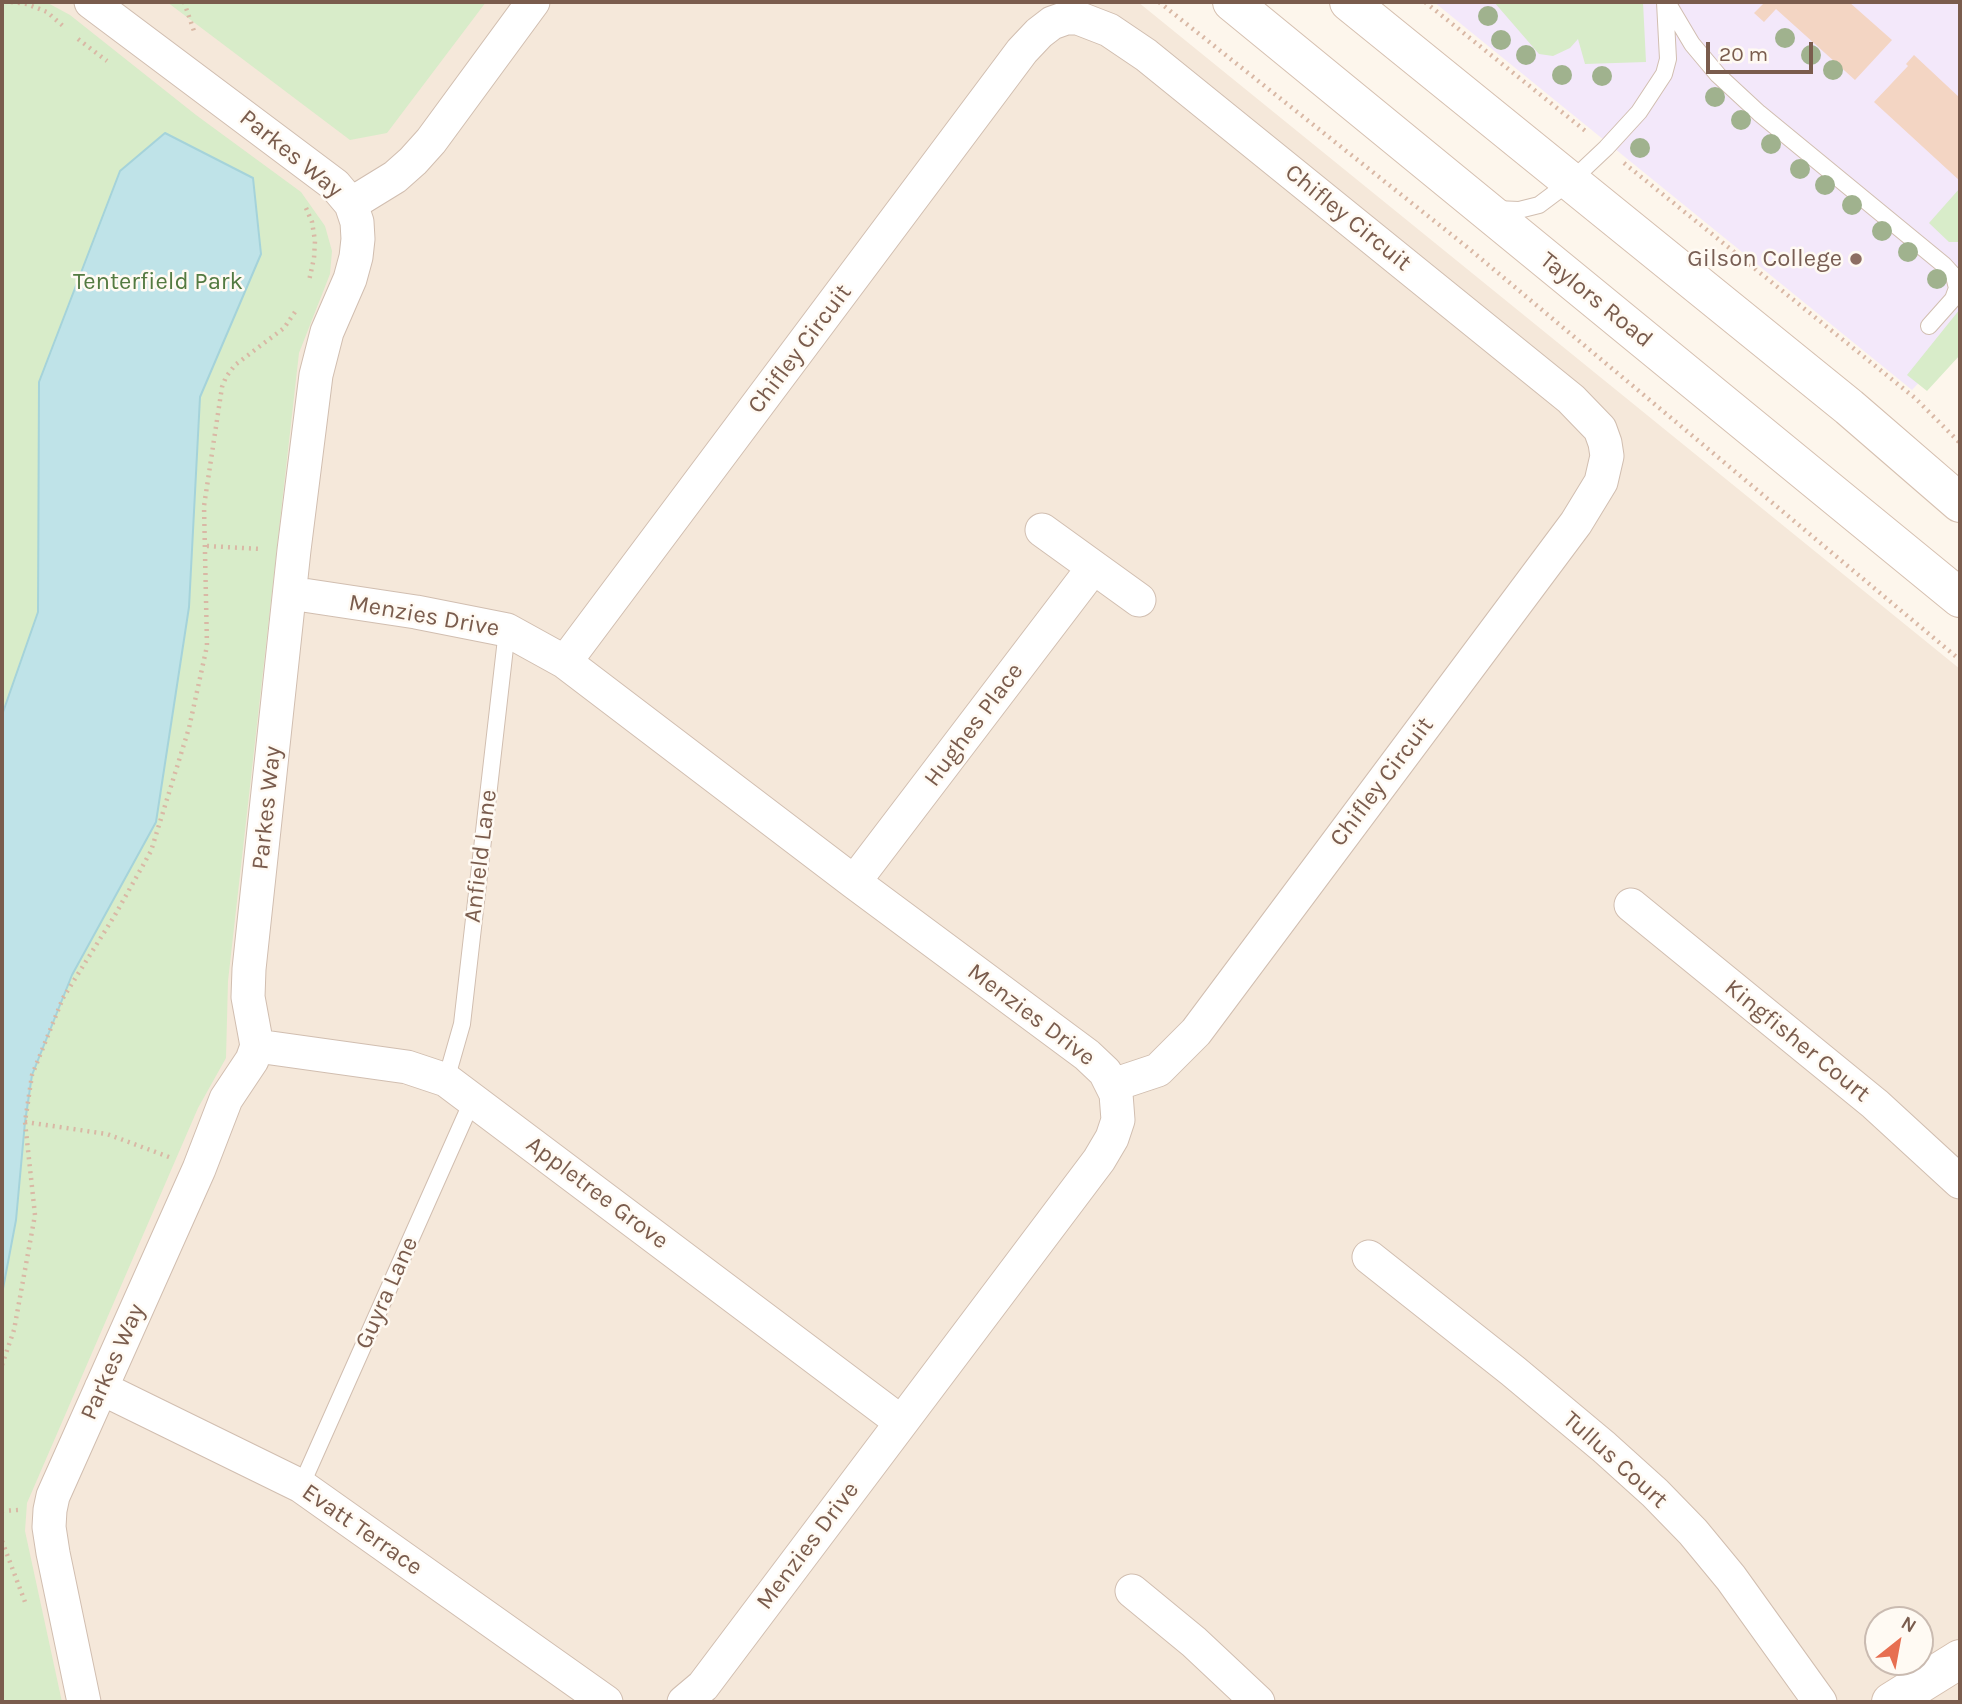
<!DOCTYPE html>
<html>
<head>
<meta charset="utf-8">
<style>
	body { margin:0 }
	#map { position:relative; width:1962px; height:1704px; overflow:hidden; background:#fdf6ec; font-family:Karla,sans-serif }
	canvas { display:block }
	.frame { position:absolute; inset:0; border:4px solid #7a5c4d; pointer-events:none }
	.north { position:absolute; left:1864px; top:1606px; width:70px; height:70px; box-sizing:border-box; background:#fffaf3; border:2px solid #cabbb1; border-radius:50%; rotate:31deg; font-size:19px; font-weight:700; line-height:28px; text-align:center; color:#7a5c4d }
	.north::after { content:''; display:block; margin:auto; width:24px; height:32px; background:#e76f51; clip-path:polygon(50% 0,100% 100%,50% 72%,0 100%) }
	.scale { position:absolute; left:1706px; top:42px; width:107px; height:32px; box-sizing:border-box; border:4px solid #7a5c4d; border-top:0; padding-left:9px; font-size:21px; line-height:24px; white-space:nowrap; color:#7a5c4d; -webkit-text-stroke:5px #fffaf3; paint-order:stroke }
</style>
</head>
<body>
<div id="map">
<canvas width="1962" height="1704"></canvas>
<div class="frame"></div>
<div class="north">N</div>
<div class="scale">20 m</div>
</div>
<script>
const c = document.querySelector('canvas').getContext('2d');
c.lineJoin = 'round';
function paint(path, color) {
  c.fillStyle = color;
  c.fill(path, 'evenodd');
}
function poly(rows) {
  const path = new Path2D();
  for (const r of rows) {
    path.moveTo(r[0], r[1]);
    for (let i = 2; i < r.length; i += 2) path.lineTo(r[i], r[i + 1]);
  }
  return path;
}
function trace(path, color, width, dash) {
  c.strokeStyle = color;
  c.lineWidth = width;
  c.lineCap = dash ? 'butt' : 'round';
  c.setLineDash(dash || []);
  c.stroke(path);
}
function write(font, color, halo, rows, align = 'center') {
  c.font = font + ' Karla,sans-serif';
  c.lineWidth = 5;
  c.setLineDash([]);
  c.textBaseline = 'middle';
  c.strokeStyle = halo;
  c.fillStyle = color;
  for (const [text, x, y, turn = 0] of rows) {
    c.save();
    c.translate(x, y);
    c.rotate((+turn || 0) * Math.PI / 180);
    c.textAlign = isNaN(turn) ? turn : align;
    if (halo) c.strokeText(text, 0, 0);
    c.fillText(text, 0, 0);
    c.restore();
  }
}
paint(poly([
	[2,2,1138,2,1960,669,1960,1702,2,1702],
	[1878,1620,1920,1620,1920,1662,1878,1662]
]), '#f5e8da');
paint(poly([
	[1434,2,1960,2,1960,338,1912,390]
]), '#f3e8fa');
paint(poly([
	[2,2,46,2,70,15,196,115,301,192,325,226,332,251,330,274,299,353,228,981,226,1058,198,1108,27,1503,25,1531,62,1702,2,1702],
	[167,2,486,2,387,133,350,140],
	[1494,2,1643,2,1646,62,1585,64,1578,39,1570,48,1553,56,1539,54],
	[1960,188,1960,242,1949,242,1929,223],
	[1960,309,1960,355,1927,391,1907,375]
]), '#d8ecc9');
const water = poly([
	[165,133,253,178,261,254,200,397,189,607,156,822,72,975,32,1075,25,1122,16,1220,2,1294,2,715,38,612,39,382,120,171,165,133]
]);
paint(water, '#bfe3e8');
trace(water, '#a5d3da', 2);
paint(poly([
	[1765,2,1849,2,1892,40,1855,80,1776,9,1764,22,1754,13],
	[1914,55,1960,98,1960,181,1874,102,1908,66,1906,64]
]), '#f3d5c3');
const lane = poly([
	[1667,2,1692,44,1718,75,1759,113,1944,265,1954,276,1957,288,1953,299,1929,326],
	[1496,209,1519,210,1539,205,1571,181,1606,148,1639,112,1664,74,1668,59,1665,2],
	[446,1080,462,1024,507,630],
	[301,1486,473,1099]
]);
const street = poly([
	[351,204,395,177,413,161,431,141,533,2],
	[1042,530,1139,600],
	[290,593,416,612,507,630,565,662,854,882,1087,1055,1105,1072,1116,1094,1118,1120,1112,1138,1099,1160,703,1686,684,1702],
	[565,662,1022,51,1039,33,1052,23,1066,18,1078,18,1109,30,1146,55,1571,399,1600,429,1605,443,1607,456,1601,482,1576,523,1196,1032,1158,1070,1113,1085],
	[854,882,1093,568],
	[1631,905,1875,1104,1960,1182],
	[257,1046,407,1067,446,1080,901,1422],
	[1369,1257,1513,1371,1604,1447,1655,1493,1693,1532,1731,1578,1820,1702],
	[101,1388,301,1486,606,1702],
	[1132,1591,1194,1642,1258,1702],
	[84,1702,53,1553,49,1527,50,1510,53,1496,199,1169,226,1099,252,1060,257,1046,248,997,249,969,294,550,316,375,327,332,350,279,356,257,358,239,357,222,351,204,335,185,91,2]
]);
const secondary = poly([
	[1232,2,1960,598],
	[1349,2,1849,407,1960,503],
	[1891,1702,1960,1659]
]);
trace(lane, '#d1beb0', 18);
trace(street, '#d1beb0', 35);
trace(secondary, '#d6c0b0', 40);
trace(poly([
	[2,2,3,2],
	[11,2,27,4,47,12,63,26],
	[184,2,195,34],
	[1159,2,1467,247,1960,660],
	[1425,2,1588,133],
	[78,39,107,61],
	[1624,163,1915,398,1960,443],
	[306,208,312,222,315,241,314,258,309,281],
	[207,546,262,549],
	[25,1122,107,1134,169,1157],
	[2,1365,14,1330,35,1215,25,1122,32,1075,63,998,115,915,151,851,189,728,207,646,204,506,222,387,226,377,235,365,284,328,297,309],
	[2,1511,18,1510],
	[2,1541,25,1602]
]), '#d9b8a5', 4.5, [2, 5]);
trace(lane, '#fff', 16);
trace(street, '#fff', 33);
trace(secondary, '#fff', 38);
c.fillStyle = '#a0b28e';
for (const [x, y] of [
	[1488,16],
	[1785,38],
	[1501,40],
	[1526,55],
	[1811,55],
	[1833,70],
	[1562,75],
	[1602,76],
	[1715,97],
	[1741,120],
	[1771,144],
	[1640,148],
	[1800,169],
	[1825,185],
	[1852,205],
	[1882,231],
	[1908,252],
	[1937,279]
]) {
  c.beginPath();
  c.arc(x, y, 10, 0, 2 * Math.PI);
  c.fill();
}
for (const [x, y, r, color] of [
	[1856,259,7,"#8d6e63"]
]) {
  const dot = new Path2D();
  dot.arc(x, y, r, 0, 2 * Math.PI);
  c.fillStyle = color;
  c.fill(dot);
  trace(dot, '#fffaf3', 2.5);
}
write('24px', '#7a5c4d', '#fffaf3', [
	["Parkes Way",291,154,39],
	["Chifley Circuit",1348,218,39],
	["Taylors Road",1596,300,39],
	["Chifley Circuit",800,349,-53],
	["Menzies Drive",424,616,10],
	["Hughes Place",974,725,-53],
	["Chifley Circuit",1382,782,-53],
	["Parkes Way",267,808,-84],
	["Anfield Lane",481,856,-83],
	["Menzies Drive",1031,1015,37],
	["Kingfisher Court",1797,1041,39],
	["Appletree Grove",597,1193,37],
	["Guyra Lane",387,1293,-66],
	["Parkes Way",113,1362,-66],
	["Tullus Court",1615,1460,42],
	["Evatt Terrace",362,1530,35],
	["Menzies Drive",808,1546,-53]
]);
write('24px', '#785e54', '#fffaf3', [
	["Gilson College",1842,259]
], 'right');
write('24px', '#537a41', '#fffaf3', [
	["Tenterfield Park",158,282]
]);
</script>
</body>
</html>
